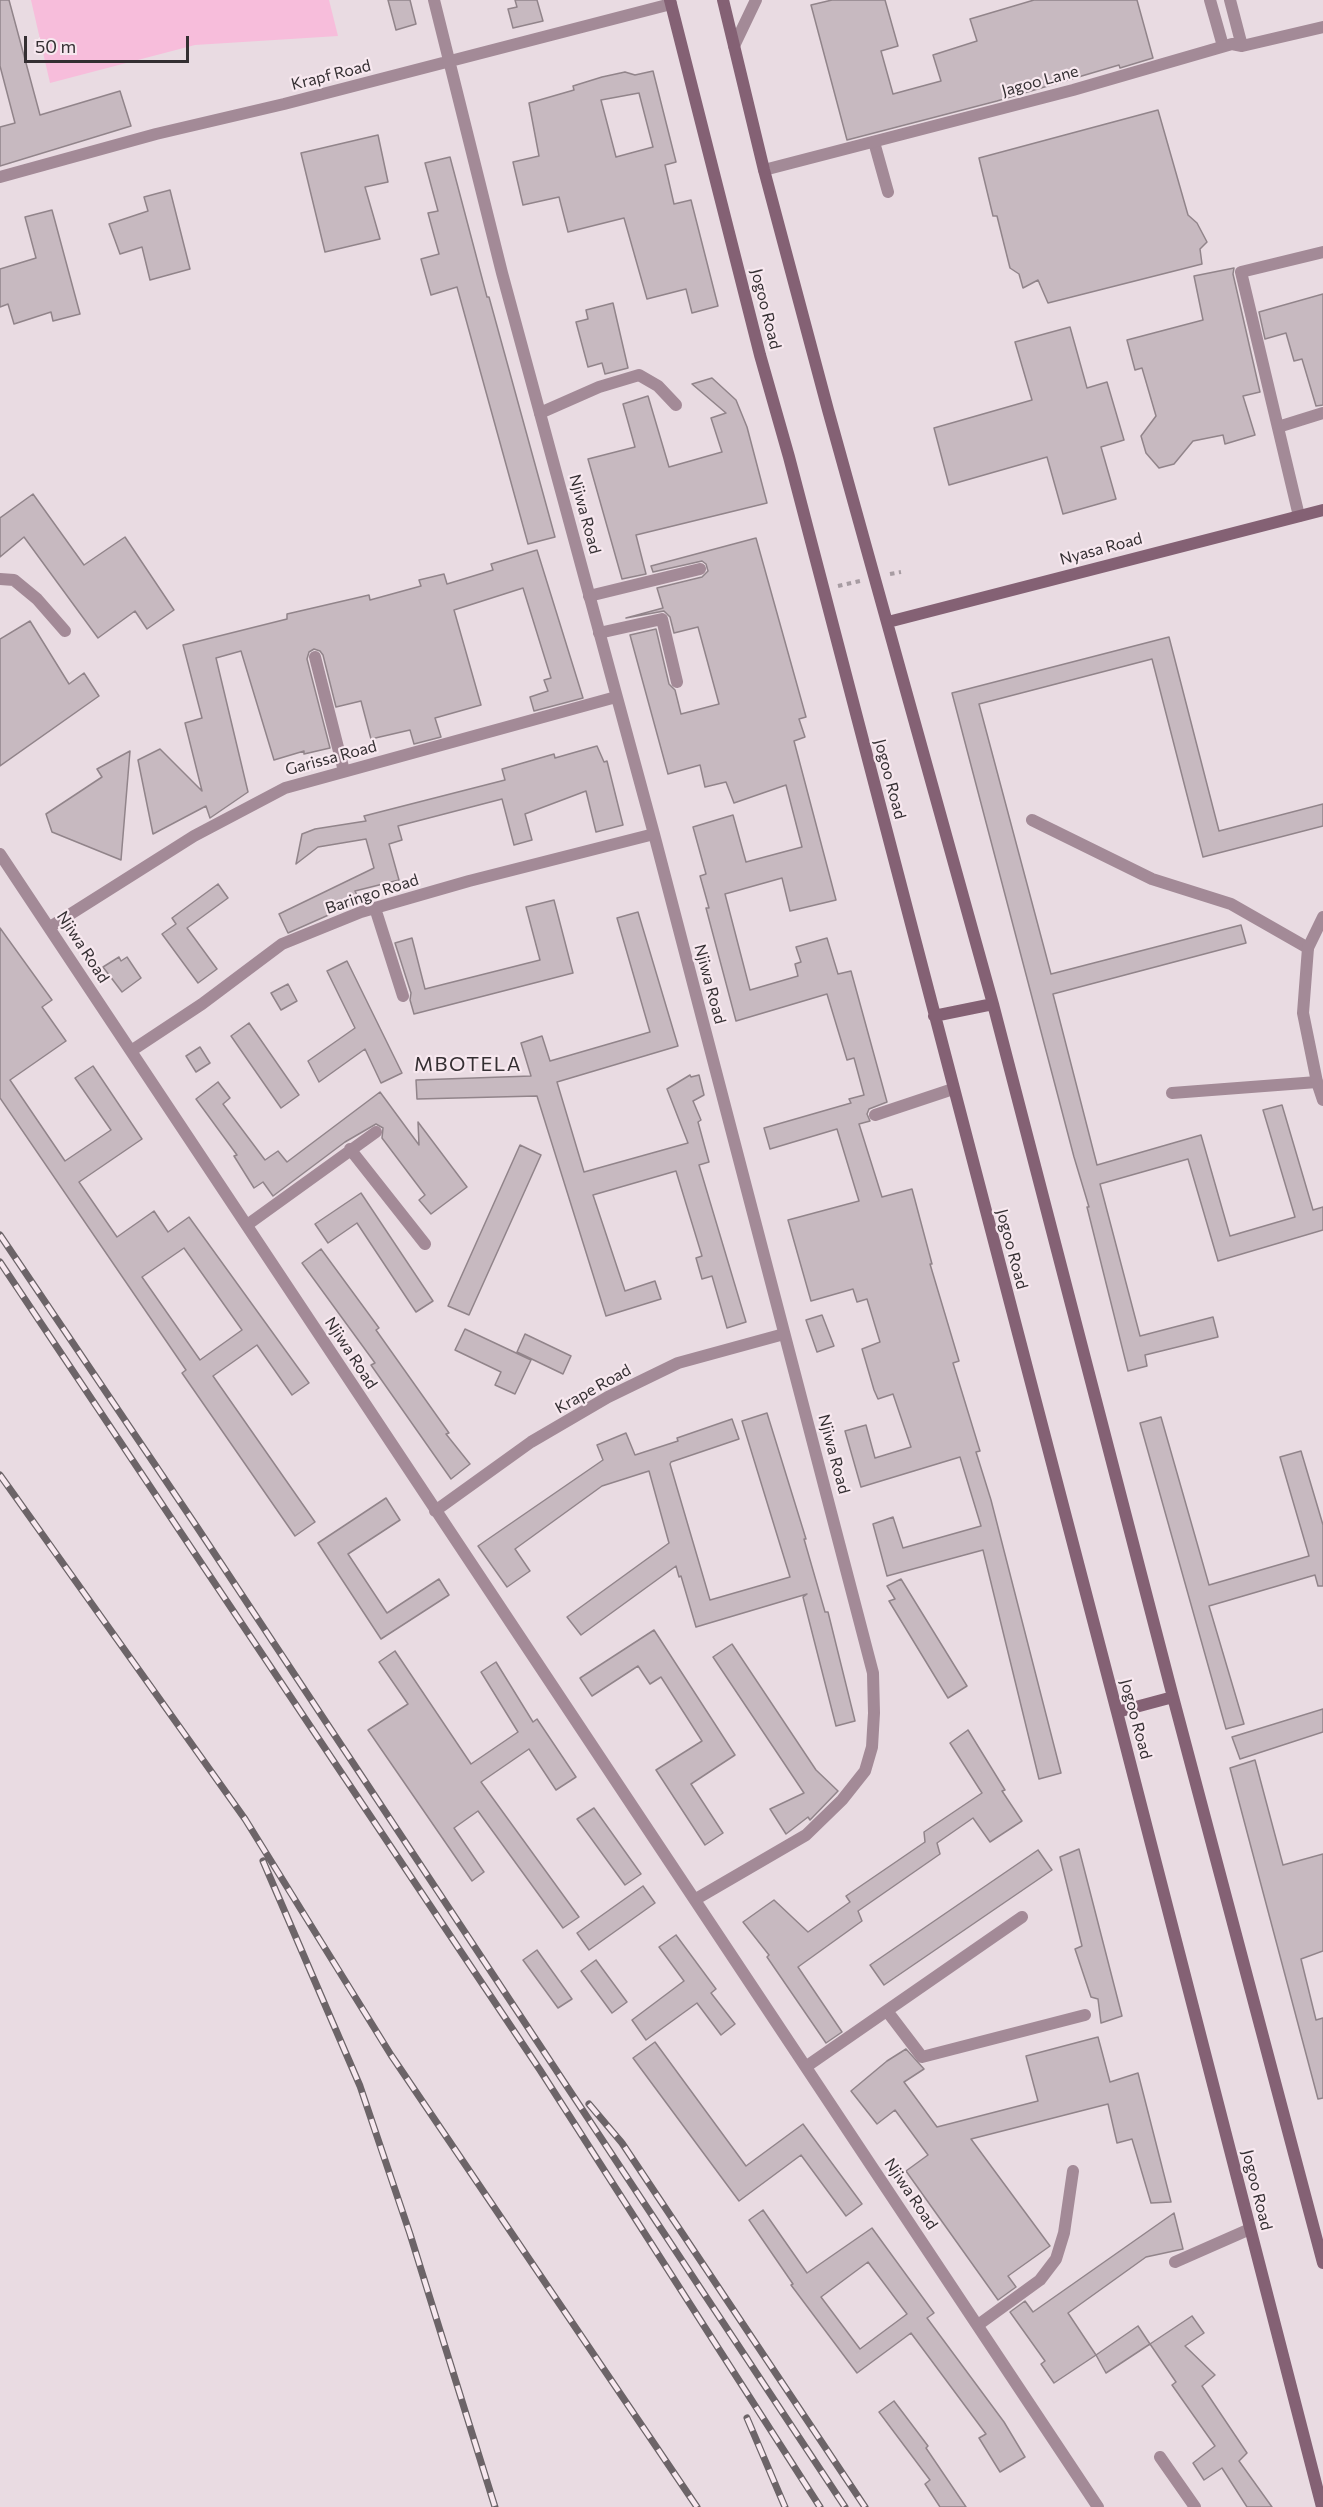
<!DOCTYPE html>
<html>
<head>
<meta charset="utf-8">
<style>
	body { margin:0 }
	#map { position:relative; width:1323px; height:2507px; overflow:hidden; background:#e9dbe2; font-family:Commissioner,sans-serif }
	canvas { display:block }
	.scale { position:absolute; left:24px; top:36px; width:165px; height:27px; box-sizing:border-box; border:3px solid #342f32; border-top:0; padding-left:8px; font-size:18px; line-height:21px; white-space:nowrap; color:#342f32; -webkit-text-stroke:4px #f7e8ef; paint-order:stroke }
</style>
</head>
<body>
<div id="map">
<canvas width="1323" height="2507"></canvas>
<div class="scale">50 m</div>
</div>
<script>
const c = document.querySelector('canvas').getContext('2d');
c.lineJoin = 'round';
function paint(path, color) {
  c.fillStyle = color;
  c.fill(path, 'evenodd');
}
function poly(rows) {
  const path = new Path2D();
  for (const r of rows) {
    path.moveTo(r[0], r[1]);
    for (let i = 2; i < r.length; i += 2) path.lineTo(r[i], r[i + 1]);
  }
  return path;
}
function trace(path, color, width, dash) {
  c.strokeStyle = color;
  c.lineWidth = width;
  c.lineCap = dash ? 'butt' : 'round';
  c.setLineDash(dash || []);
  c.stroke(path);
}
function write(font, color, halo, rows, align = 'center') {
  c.font = font + ' Commissioner,sans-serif';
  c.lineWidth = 4.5;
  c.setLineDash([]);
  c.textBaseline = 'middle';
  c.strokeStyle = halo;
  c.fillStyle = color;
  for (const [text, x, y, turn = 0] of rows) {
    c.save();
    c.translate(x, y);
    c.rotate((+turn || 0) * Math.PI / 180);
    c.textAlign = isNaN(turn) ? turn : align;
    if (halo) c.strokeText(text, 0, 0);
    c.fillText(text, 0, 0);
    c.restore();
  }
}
paint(poly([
	[31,0,329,0,338,36,195,45,50,83]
]), '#f7bddb');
const building = poly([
	[0,0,9,0,40,115,120,91,131,126,0,166,0,127,15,123,0,66,0,0],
	[388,0,410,0,416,24,396,30,388,0],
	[515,0,537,0,543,21,513,28,508,9,517,7,515,0],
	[832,0,885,0,898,46,881,51,893,94,941,81,933,55,977,41,970,19,1034,0,1137,0,1153,58,1120,68,1119,65,997,101,847,140,811,5,832,0],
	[653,71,676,162,665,165,674,204,691,200,718,306,692,313,686,289,647,299,624,218,568,232,559,197,523,205,513,162,539,156,529,103,574,90,573,86,602,77,625,72,635,75,653,71],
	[639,93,653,147,616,157,601,100,639,93],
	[1158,110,1188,215,1197,223,1207,242,1200,249,1202,264,1048,303,1038,280,1023,288,1019,274,1010,268,997,216,993,216,979,158,1158,110],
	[378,135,388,182,365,187,380,239,325,252,301,153,378,135],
	[450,157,487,297,489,297,555,537,528,544,457,287,431,295,421,259,439,254,428,213,438,211,425,163,450,157],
	[170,190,190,269,150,280,142,247,120,254,109,224,148,211,144,197,170,190],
	[52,210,80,314,53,321,51,312,14,324,8,304,0,307,0,269,36,258,25,217,52,210],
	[1234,268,1233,274,1260,392,1243,396,1255,435,1225,444,1223,435,1193,441,1174,464,1159,468,1146,453,1141,436,1156,416,1142,368,1135,370,1127,340,1203,320,1194,276,1234,268],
	[1323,294,1323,405,1316,406,1302,359,1294,361,1286,333,1265,339,1259,312,1323,294],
	[613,303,628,368,605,374,602,363,588,367,576,322,588,319,586,310,613,303],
	[1070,327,1087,388,1107,382,1124,440,1101,447,1116,499,1063,514,1047,457,949,485,934,428,1032,400,1015,342,1070,327],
	[712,378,736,400,747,427,767,503,636,535,646,574,622,579,588,459,635,447,623,404,648,396,669,467,722,452,711,418,726,413,692,384,712,378],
	[33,494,84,565,125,537,174,610,147,629,135,611,98,638,24,537,0,557,0,518,33,494],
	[756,538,806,717,799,719,805,737,794,741,836,900,790,911,782,878,725,894,750,990,798,976,795,964,801,962,796,947,827,938,838,974,851,971,887,1102,869,1109,867,1114,870,1121,859,1124,882,1197,912,1189,932,1264,930,1264,959,1361,953,1363,980,1451,976,1452,991,1500,1061,1773,1039,1779,983,1550,887,1576,873,1524,893,1517,903,1548,981,1526,960,1457,861,1487,845,1431,866,1425,875,1458,911,1447,893,1394,878,1399,874,1390,862,1349,880,1342,867,1299,857,1302,853,1289,811,1301,788,1220,859,1201,837,1129,770,1149,764,1128,851,1103,849,1099,864,1095,854,1058,847,1060,827,994,736,1021,706,908,709,908,700,876,706,874,693,827,733,815,746,862,802,847,786,785,734,803,726,782,705,787,700,765,668,774,630,635,656,629,669,684,675,690,681,714,719,704,698,627,674,633,670,617,664,611,626,618,663,608,657,588,702,577,708,571,706,564,702,561,653,572,651,566,756,538],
	[537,550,583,698,534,711,530,697,548,691,544,680,551,678,523,588,454,610,481,705,435,718,441,737,414,744,410,730,371,739,361,701,336,707,323,655,320,651,314,649,309,652,307,659,330,748,304,754,304,751,274,760,241,651,216,658,248,792,210,818,206,806,153,834,138,760,160,749,202,791,185,723,202,718,183,645,287,619,287,614,369,595,370,600,421,586,419,580,444,574,447,584,493,570,491,564,537,550],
	[30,621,69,684,84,673,99,696,0,766,0,639,30,621],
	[1169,637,1219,831,1323,804,1323,826,1203,857,1152,659,979,704,1051,974,1241,925,1246,943,1053,994,1097,1165,1201,1135,1230,1236,1295,1217,1263,1110,1282,1105,1313,1210,1323,1207,1323,1230,1218,1261,1188,1159,1100,1184,1140,1336,1213,1317,1218,1337,1145,1355,1147,1366,1128,1371,1087,1207,1089,1207,1074,1157,952,693,1169,637],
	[597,746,604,762,607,761,623,825,596,832,586,791,525,814,532,840,514,845,502,799,398,826,402,840,389,844,399,880,355,891,360,901,288,933,279,914,374,868,366,839,318,847,296,864,302,834,315,829,366,821,364,816,505,780,502,769,554,754,555,758,597,746],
	[130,751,121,860,52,832,46,814,102,777,97,769,130,751],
	[218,884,228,898,187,928,217,969,198,983,162,934,176,924,172,918,218,884],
	[554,900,573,973,414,1014,410,1000,411,993,395,943,412,938,425,989,540,960,526,907,554,900],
	[638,912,678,1046,557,1082,584,1172,688,1143,667,1089,690,1075,691,1077,699,1075,704,1095,693,1101,701,1120,698,1122,709,1162,699,1165,746,1322,727,1328,712,1276,702,1279,696,1258,702,1256,676,1171,593,1195,625,1291,655,1281,661,1299,606,1316,537,1096,417,1099,416,1080,531,1076,521,1043,542,1036,550,1061,650,1032,617,918,638,912],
	[0,928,52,1000,42,1007,66,1041,10,1080,65,1161,111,1130,75,1078,93,1066,142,1139,79,1182,117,1237,154,1211,168,1232,189,1217,309,1383,292,1395,257,1345,213,1376,315,1522,295,1536,182,1373,186,1370,0,1098,0,928],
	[184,1248,242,1330,200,1360,142,1277,184,1248],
	[119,957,121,961,127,957,141,978,122,992,103,967,119,957],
	[347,961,402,1073,381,1083,365,1049,319,1082,308,1061,355,1028,327,971,347,961],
	[288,984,297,1001,281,1010,271,993,288,984],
	[249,1023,299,1095,281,1108,231,1036,249,1023],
	[200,1047,210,1063,196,1072,186,1056,200,1047],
	[218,1082,230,1098,223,1104,265,1160,278,1151,287,1162,380,1092,419,1145,418,1122,467,1187,431,1214,419,1200,425,1195,382,1138,383,1128,376,1124,345,1142,273,1196,263,1182,254,1188,234,1156,237,1155,196,1099,218,1082],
	[520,1145,541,1155,469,1315,448,1306,520,1145],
	[361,1193,433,1301,416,1312,357,1223,328,1243,315,1224,361,1193],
	[321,1249,379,1328,376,1330,449,1433,446,1434,470,1464,451,1479,371,1365,375,1363,302,1263,321,1249],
	[822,1315,834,1346,817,1352,806,1320,822,1315],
	[465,1329,531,1360,515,1394,495,1385,501,1372,455,1350,465,1329],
	[525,1334,571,1356,563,1374,517,1352,525,1334],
	[767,1413,806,1539,804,1539,825,1612,828,1612,855,1721,836,1726,803,1597,807,1594,696,1627,681,1576,679,1577,676,1566,581,1635,567,1617,669,1543,649,1471,602,1486,515,1549,530,1571,507,1587,478,1546,603,1460,597,1445,626,1433,635,1455,678,1441,677,1438,732,1419,739,1439,671,1462,670,1464,710,1600,790,1577,742,1421,767,1413],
	[1161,1417,1209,1585,1309,1556,1280,1457,1301,1451,1323,1525,1323,1586,1318,1586,1315,1575,1209,1606,1244,1724,1226,1729,1140,1423,1161,1417],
	[386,1498,400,1520,348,1554,387,1613,439,1579,449,1595,381,1639,318,1543,386,1498],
	[901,1579,967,1686,948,1698,889,1601,895,1599,887,1586,901,1579],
	[654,1630,735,1755,691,1784,723,1833,705,1845,656,1770,702,1741,661,1677,650,1684,638,1666,592,1696,580,1678,654,1630],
	[732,1644,816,1770,838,1791,810,1820,808,1817,786,1834,770,1809,804,1793,713,1657,732,1644],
	[395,1651,471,1764,518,1732,481,1672,496,1662,533,1722,537,1719,576,1777,556,1790,529,1749,481,1782,579,1917,563,1928,478,1811,454,1828,484,1872,472,1881,368,1730,408,1704,379,1662,395,1651],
	[1323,1709,1323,1732,1240,1759,1232,1737,1323,1709],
	[968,1730,1005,1790,1002,1791,1022,1821,990,1842,973,1818,937,1843,940,1854,858,1911,862,1921,798,1967,842,2032,826,2043,767,1957,769,1955,743,1922,774,1900,808,1932,850,1902,846,1896,925,1842,924,1832,982,1793,950,1743,968,1730],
	[1255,1760,1283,1865,1323,1854,1323,1951,1301,1959,1316,2020,1323,2018,1323,2098,1318,2099,1230,1768,1255,1760],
	[594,1808,641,1874,625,1885,577,1819,594,1808],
	[1079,1849,1122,2016,1101,2023,1098,1999,1091,1997,1075,1949,1082,1946,1060,1857,1079,1849],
	[1038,1850,1052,1870,884,1985,870,1965,1038,1850],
	[643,1886,655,1903,589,1950,577,1933,643,1886],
	[676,1935,716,1989,711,1993,735,2024,721,2035,697,2003,646,2040,632,2020,684,1981,659,1947,676,1935],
	[537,1950,572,1999,558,2008,523,1960,537,1950],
	[596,1960,627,2002,612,2013,581,1971,596,1960],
	[1098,2037,1110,2082,1138,2073,1171,2202,1151,2203,1132,2139,1117,2143,1108,2104,971,2139,1050,2246,1008,2276,1016,2287,998,2300,906,2171,928,2155,895,2110,877,2124,851,2091,887,2061,906,2049,924,2069,904,2082,937,2127,1038,2101,1026,2056,1098,2037],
	[655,2042,746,2166,803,2124,862,2204,846,2216,801,2155,739,2201,633,2058,655,2042],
	[763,2210,807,2273,872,2228,934,2313,927,2318,1004,2422,1025,2457,1000,2472,979,2438,986,2434,911,2333,857,2373,791,2285,793,2284,749,2220,763,2210],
	[868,2262,907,2314,860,2349,821,2297,868,2262],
	[1174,2213,1183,2249,1146,2257,1068,2313,1096,2355,1054,2383,1041,2364,1045,2361,1010,2312,1025,2301,1033,2312,1174,2213],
	[1192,2316,1204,2333,1185,2346,1215,2375,1202,2386,1247,2453,1239,2461,1272,2507,1247,2507,1222,2468,1204,2480,1193,2463,1215,2446,1172,2385,1176,2382,1150,2344,1192,2316],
	[1138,2326,1150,2344,1106,2373,1096,2355,1138,2326],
	[894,2401,928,2446,926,2448,966,2507,940,2507,925,2484,930,2480,879,2412,894,2401]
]);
paint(building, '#c7b9c0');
trace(building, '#91848a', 1.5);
trace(poly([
	[890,574,901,572],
	[838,586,860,581]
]), '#a79ca2', 4, [4.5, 4.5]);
trace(poly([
	[1210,0,1223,46],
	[734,46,756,0],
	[874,142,888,192],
	[540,413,599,387,639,375,658,386,676,405],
	[1278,427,1323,413],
	[1299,516,1241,272,1323,252],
	[0,579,14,580,37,599,65,631],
	[589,596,700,569],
	[599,633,662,619,677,682],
	[315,657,344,771],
	[1032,820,1152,879,1231,904,1308,948],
	[1172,1093,1317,1082],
	[875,1115,953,1089],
	[350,1149,425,1244],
	[247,1225,376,1132],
	[1175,2262,1250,2229],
	[978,2325,1040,2280,1056,2259,1064,2233,1073,2171]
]), '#a38a97', 12);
trace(poly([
	[434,0,502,273,654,834,873,1673,874,1713,872,1747,865,1771,842,1800,806,1835,696,1899],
	[1230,0,1242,46],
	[764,170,1073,90,1232,44,1242,46,1323,27],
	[0,177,156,134,284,104,671,4],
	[0,854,1098,2507],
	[375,908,403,996],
	[1323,917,1308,948,1303,1013,1317,1082,1323,1100],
	[50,927,194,836,285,788,616,697],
	[131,1051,202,1004,282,944,361,912,469,881,654,834],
	[435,1511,531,1442,608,1397,678,1363,784,1334],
	[887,2011,922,2057,1085,2015],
	[807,2066,1022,1917],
	[1160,2457,1195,2507]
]), '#a38a97', 12);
trace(poly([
	[670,0,760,355,789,457,1117,1712,1322,2507],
	[723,0,764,170,828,410,993,1004,1173,1697,1323,2263],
	[888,622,1323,510],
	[934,1016,993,1004],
	[1117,1712,1173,1697]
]), '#846174', 12);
const rail = poly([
	[0,1235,195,1524,845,2507],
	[0,1262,540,2070,820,2507],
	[0,1475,245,1819,391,2055,697,2507],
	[263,1861,360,2086,410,2234,495,2507],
	[589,2104,622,2143,865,2507],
	[747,2418,785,2507]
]);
trace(rail, '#6c6468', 7);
trace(rail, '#f7e8ef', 4.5, [14]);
write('16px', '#342f32', '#f7e8ef', [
	["Krapf Road",331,75,-14],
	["Jagoo Lane",1040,81,-15],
	["Jogoo Road",766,309,76],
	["Njiwa Road",585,514,75],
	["Nyasa Road",1101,549,-15],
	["Garissa Road",331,758,-15],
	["Jogoo Road",890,779,75],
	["Baringo Road",372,894,-18],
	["Njiwa Road",83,947,57],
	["Njiwa Road",710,984,75],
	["Jogoo Road",1012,1249,75],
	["Njiwa Road",351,1353,57],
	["Krape Road",593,1389,-29],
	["Njiwa Road",834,1454,75],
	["Jogoo Road",1136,1719,75],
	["Jogoo Road",1257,2190,76],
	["Njiwa Road",911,2194,56]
]);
c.letterSpacing = '1.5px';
write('20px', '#342f32', '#f7e8ef', [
	["MBOTELA",468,1064]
]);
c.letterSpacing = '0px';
</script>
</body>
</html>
